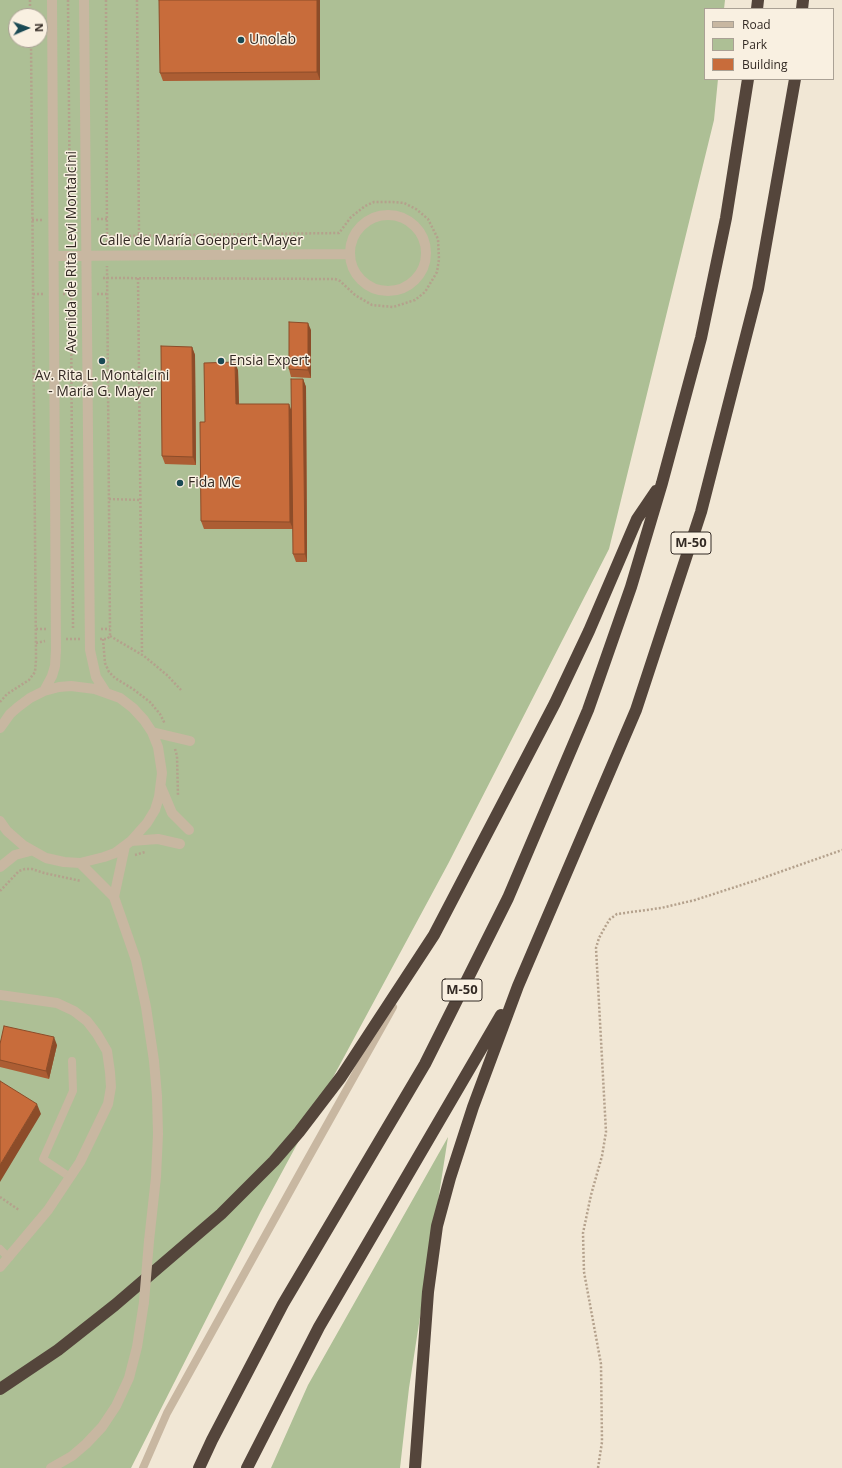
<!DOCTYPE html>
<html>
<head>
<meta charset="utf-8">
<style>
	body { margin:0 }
	#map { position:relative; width:842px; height:1468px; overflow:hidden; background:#f1e7d5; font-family:"Open Sans",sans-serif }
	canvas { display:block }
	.legend { position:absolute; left:704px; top:8px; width:130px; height:72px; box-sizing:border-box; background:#f9f0e1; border:1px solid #aaa195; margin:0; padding:5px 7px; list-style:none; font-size:12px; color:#332a24 }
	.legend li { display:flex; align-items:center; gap:8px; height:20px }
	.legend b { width:20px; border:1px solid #aaa195 }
	.north { position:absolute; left:8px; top:8px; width:40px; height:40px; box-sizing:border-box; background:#f9f0e1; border:1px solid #aaa195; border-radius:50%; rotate:88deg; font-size:11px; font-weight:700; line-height:16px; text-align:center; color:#332a24 }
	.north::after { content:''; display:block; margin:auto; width:14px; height:18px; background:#1a4a54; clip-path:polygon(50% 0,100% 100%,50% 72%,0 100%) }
</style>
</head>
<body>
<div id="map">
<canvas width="842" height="1468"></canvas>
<ul class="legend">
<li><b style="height:5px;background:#c8b7a1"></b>Road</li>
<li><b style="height:11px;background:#adbf95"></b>Park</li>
<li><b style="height:11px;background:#c86c3b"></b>Building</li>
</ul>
<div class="north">N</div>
</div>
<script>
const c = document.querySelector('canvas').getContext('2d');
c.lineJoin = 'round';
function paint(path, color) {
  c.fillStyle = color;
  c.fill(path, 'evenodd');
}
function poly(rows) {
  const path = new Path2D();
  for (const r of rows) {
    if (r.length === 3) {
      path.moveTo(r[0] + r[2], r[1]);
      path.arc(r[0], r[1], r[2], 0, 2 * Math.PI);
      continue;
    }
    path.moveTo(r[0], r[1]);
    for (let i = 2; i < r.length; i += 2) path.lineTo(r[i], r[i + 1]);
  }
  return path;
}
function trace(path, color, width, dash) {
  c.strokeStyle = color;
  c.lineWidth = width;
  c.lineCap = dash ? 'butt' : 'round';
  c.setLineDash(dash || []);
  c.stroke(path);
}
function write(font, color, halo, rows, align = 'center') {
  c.font = font + ' "Open Sans",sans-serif';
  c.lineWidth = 3;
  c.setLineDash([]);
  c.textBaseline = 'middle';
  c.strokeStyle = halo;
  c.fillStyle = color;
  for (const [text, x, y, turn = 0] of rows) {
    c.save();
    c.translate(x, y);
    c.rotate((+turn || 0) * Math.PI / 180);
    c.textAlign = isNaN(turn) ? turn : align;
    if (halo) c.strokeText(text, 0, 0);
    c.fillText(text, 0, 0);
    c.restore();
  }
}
paint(poly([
	[0,0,725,0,724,9,705,9,705,79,718,79,714,120,609,549,448,864,261,1211,131,1468,0,1468],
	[16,16,40,16,40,40,16,40],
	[448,1137,409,1388,400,1468,271,1468,308,1385]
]), '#adbf95');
trace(poly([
	[30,0,30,16],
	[68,0,70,219],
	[106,0,107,245],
	[137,0,139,235],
	[97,219,108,219],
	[32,220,44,220],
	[103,278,335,279,340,281,355,295,372,305,393,307,415,300,425,292,437,272,439,259,438,239,428,219,416,209,404,203,393,202,374,202,365,206,351,217,339,233,108,236],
	[138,278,142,654],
	[33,294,44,294],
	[63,294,76,294],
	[71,294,73,629],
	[97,294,107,294],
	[109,499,141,500],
	[36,629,46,629],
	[101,629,110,629],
	[110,636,144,656,167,675,181,690],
	[66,639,81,639],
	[100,639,107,639,110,636,110,629,107,266],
	[103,639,105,663,109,672,115,678,133,689,150,702,160,714,165,724],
	[36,643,45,641],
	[0,702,7,694,29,680,35,672,36,660,31,40],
	[175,749,177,756,178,796],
	[135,855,145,852],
	[0,891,19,871,25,869,32,869,44,873,81,881],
	[0,1197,19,1210],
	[598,1468,602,1442,601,1364,584,1272,583,1233,591,1195,602,1156,606,1132,596,948,599,938,605,927,610,919,617,914,661,908,695,900,757,880,842,850]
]), '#b4a18c', 2.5, [2, 2]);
trace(poly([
	[70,1177,43,1159,73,1091,72,1061],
	[0,1249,9,1258],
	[143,1468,167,1413,305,1164,393,1007]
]), '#c8b7a1', 8);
trace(poly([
	[84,0,90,650,96,677,105,691],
	[388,253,38],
	[54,256,349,254],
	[44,691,52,676,55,666,56,650,52,0],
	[0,728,10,714,18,707,30,698,44,691,59,687,71,686,95,689,120,698,133,708,144,720,152,732,158,747,162,773,159,797,155,810,147,823,131,841,115,853,104,857,80,863,64,862,46,858,23,845,7,831,0,821],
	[152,732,190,741],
	[161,787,172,813,189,830],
	[131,841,158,839,180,844],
	[80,863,114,897,136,960,146,1007,154,1061,157,1096,158,1134,156,1177,149,1241],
	[0,867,15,855,30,851],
	[114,897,125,846],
	[0,995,57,1003,74,1011,87,1021,97,1034,107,1051,110,1072,111,1087,108,1104,80,1162,48,1210,0,1267],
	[51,1468,72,1456,86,1444,102,1427,116,1406,129,1378,137,1347,144,1302]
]), '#c8b7a1', 10);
trace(poly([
	[757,9,758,0],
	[802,9,803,0],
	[0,1389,58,1350,115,1305,221,1214,274,1161,299,1132,341,1077,434,935,555,703,589,631,637,519,656,491],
	[199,1468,212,1440,283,1304,425,1064,508,898,588,710,631,587,662,483,701,338,726,218,748,79],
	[247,1468,319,1327,501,1015],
	[415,1468,428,1292,437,1226,450,1178,473,1107,518,986,636,710,701,512,758,289,795,79]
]), '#54453b', 12);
trace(poly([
	[144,1302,149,1241]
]), '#c8b7a1', 10);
paint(poly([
	[320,0,320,80,163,81,160,73],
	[311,330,311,378,291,377,289,369],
	[192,347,195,355,196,465,165,464,162,456],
	[238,370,239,404,291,410,303,379,306,387,307,562,296,562,293,554,293,529,204,529,201,521,205,422],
	[0,1044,57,1045,49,1079,0,1067]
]), '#ac5d33');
paint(poly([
	[317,0,320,0,320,80,317,72],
	[308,323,311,330,311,378,308,370],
	[192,347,195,355,196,465,193,457],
	[235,362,238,370,239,412,236,404],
	[303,379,306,387,307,562,305,554],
	[289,404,292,412,293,529,290,522],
	[54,1037,57,1045,49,1079,46,1071],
	[37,1104,41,1114,0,1182,0,1165]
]), '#8c4c29');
const building = poly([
	[159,0,317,0,317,72,160,73,159,0],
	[289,322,308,323,308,370,289,369,289,322],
	[161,346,192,347,193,457,162,456,161,346],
	[235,362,236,404,289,404,290,522,201,521,200,422,205,422,204,363,235,362],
	[291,379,303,379,305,554,293,554,291,379],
	[4,1026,54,1037,46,1071,0,1060,0,1044,4,1026],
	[0,1081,37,1104,0,1165,0,1081]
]);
paint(building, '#c86c3b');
trace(building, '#8c4c29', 1);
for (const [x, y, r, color] of [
	[241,40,4,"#1a4a54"],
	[102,361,4,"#1a4a54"],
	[221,361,4,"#1a4a54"],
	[180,483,4,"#1a4a54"]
]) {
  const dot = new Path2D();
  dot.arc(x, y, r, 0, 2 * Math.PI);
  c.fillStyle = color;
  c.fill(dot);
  trace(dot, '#f9f0e1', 1.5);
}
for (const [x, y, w] of [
	[691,543,40],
	[462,990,40]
]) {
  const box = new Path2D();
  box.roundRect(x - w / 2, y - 11, w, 22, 3);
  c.fillStyle = '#f9f0e1';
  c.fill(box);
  trace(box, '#332a24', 1);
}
write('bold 13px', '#332a24', null, [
	["M-50",691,543],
	["M-50",462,990]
]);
write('14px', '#332a24', '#f9f0e1', [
	["Unolab",249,40],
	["Ensia Expert",229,361],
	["Av. Rita L. Montalcini",102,376,"center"],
	["- María G. Mayer",102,392,"center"],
	["Fida MC",188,483]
], 'left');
write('14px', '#332a24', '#f9f0e1', [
	["Calle de María Goeppert-Mayer",201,241],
	["Avenida de Rita Levi Montalcini",72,252,-90]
]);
</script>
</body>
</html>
